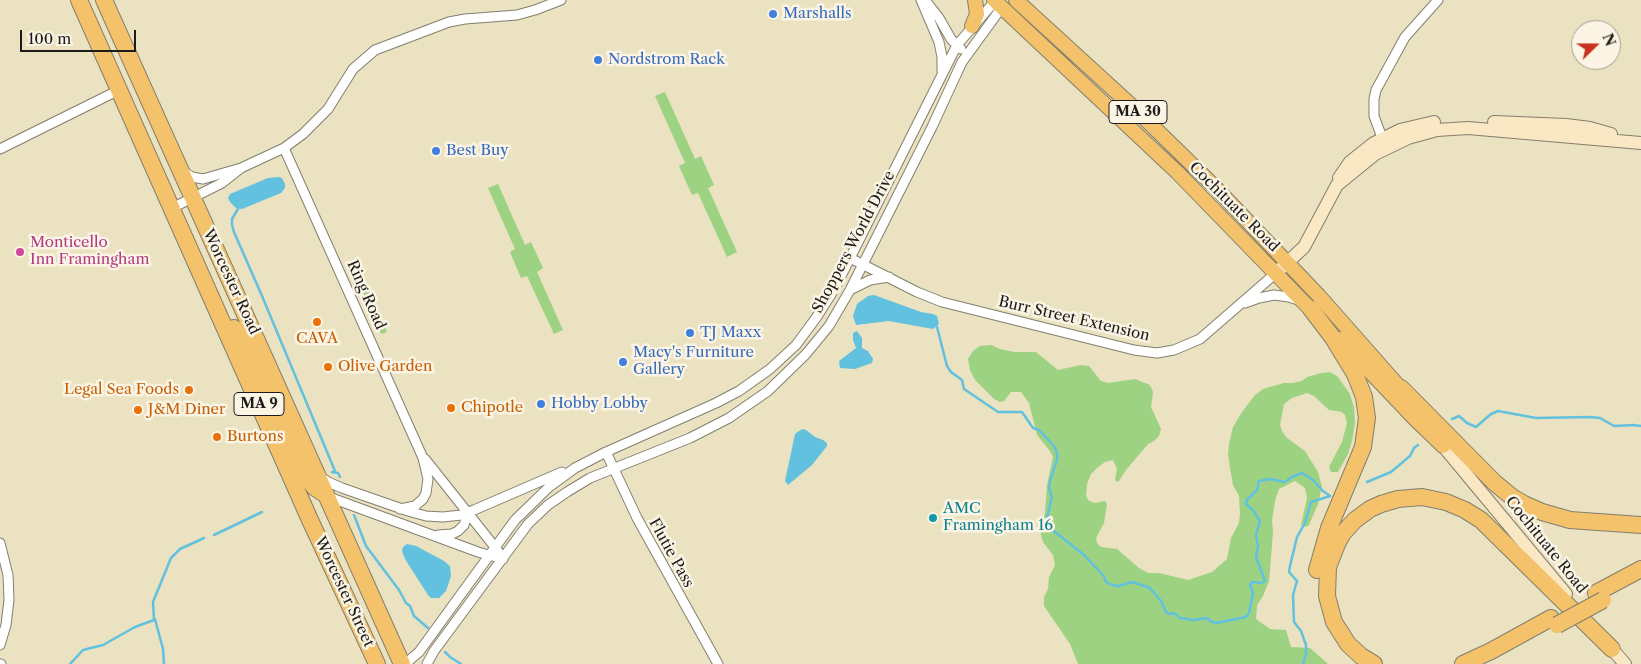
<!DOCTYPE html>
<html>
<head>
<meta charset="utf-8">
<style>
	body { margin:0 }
	#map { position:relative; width:1641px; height:664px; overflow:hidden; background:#eae2c0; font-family:"Libre Caslon Text",serif }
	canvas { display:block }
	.north { position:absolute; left:1571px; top:20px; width:50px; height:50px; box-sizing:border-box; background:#fcf5e5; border:1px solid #a29e95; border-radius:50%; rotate:68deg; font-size:14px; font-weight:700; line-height:20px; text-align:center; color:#1c1c1c }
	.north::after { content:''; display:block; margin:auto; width:18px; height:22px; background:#c8321e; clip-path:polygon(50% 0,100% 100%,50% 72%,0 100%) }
	.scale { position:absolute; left:20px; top:30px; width:116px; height:22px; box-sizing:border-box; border:2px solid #1c1c1c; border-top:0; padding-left:6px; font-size:15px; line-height:18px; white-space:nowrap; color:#1c1c1c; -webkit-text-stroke:4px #fcf5e5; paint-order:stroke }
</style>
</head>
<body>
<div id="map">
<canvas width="1641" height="664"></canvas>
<div class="north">N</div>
<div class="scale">100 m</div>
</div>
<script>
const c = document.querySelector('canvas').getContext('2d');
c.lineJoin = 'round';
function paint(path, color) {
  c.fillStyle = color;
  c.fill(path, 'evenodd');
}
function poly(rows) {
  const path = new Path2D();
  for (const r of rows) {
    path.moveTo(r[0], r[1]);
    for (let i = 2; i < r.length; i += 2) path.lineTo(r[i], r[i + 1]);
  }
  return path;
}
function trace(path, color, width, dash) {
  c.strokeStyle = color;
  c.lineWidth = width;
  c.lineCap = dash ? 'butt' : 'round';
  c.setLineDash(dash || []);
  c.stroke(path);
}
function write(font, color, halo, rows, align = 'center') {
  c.font = font + ' "Libre Caslon Text",serif';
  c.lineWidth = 5;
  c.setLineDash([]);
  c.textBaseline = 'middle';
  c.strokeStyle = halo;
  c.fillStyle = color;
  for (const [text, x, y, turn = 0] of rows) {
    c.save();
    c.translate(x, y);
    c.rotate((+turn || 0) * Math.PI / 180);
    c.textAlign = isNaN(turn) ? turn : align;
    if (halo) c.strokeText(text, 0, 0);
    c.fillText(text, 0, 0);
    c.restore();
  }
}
paint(poly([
	[665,92,695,159,701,156,714,185,708,188,737,252,727,257,698,193,692,195,679,166,685,163,655,96],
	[498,184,525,245,531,242,543,268,537,272,563,330,554,334,527,276,521,278,510,252,515,249,488,188],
	[369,291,387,332,381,334,363,293],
	[991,345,1000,349,1014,352,1036,352,1058,370,1081,365,1089,366,1101,381,1108,383,1135,379,1150,385,1153,392,1151,407,1161,429,1159,436,1154,441,1148,444,1126,470,1119,481,1117,482,1115,480,1117,469,1113,460,1105,462,1097,468,1091,474,1087,484,1086,496,1089,501,1095,503,1105,501,1107,504,1104,523,1096,538,1097,543,1101,547,1117,549,1139,568,1148,573,1159,573,1188,580,1212,572,1227,559,1231,538,1239,523,1240,514,1239,496,1233,485,1230,468,1228,454,1229,444,1233,427,1242,412,1255,395,1263,389,1284,383,1292,383,1302,381,1307,377,1321,373,1330,372,1337,376,1350,394,1354,408,1355,423,1352,441,1348,454,1338,472,1331,472,1329,467,1342,442,1347,423,1345,415,1342,412,1329,410,1314,396,1307,393,1292,398,1284,404,1280,425,1282,431,1287,438,1305,451,1318,472,1322,487,1318,504,1309,525,1306,527,1301,525,1307,498,1305,488,1295,481,1279,489,1275,501,1272,520,1273,533,1269,581,1263,596,1257,605,1256,619,1270,629,1286,630,1291,647,1310,648,1328,664,1078,664,1070,644,1044,606,1044,597,1048,589,1049,577,1055,565,1053,555,1043,542,1040,531,1045,513,1047,485,1053,457,1050,451,1037,435,1029,403,1021,392,1011,392,1004,401,1000,402,994,399,975,380,970,370,968,359,973,351,980,346]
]), '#9dd283');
paint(poly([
	[279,177,282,178,285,184,285,188,281,193,242,209,236,208,230,202,228,198,230,194,268,178],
	[874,295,921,312,933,314,937,316,939,324,933,329,889,321,856,325,853,316,857,304,868,296],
	[857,331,862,338,862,348,868,351,873,359,872,363,855,369,840,368,839,361,856,348,853,340,853,333],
	[802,429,806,430,815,437,823,440,827,443,827,446,812,465,788,485,785,481,795,434],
	[407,544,416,546,444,561,450,566,451,576,446,591,439,598,431,598,428,595,405,559,402,551,403,547]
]), '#61c1df');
trace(poly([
	[238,209,232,219,232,225,234,232,262,296,335,471],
	[937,327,947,366,951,372,962,380,964,389,998,412,1022,412,1033,428,1039,430,1054,446,1057,453,1057,460,1050,481,1049,488,1052,497,1047,518,1050,528,1084,555,1104,576,1106,582,1112,585,1118,586,1133,582,1150,588,1161,601,1166,612,1169,614,1174,613,1180,618,1193,620,1207,618,1210,621,1216,623,1246,617,1249,613,1253,593,1250,585,1252,582,1261,583,1265,581,1256,557,1258,546,1256,535,1260,521,1252,509,1246,504,1247,500,1257,490,1259,481,1270,479,1285,482,1292,477,1302,473,1313,480,1323,491,1330,496],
	[1452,419,1459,416,1467,423,1476,427,1491,414,1498,411,1536,418,1590,417,1600,418,1614,426,1633,425,1641,426],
	[332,472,338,473,340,477],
	[1367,482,1391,472,1410,456,1414,448,1418,445],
	[354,515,366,546,399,590,406,603,410,606,414,616,428,628],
	[214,535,262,512],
	[155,619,163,649,164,664],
	[445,652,450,657,461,664],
	[70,664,83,650,103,645,135,627,154,620,153,602,171,558,180,549,204,538],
	[1303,664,1306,654,1306,645,1301,631,1294,622,1293,595,1297,581,1289,572,1290,566,1297,537,1305,523,1311,502,1330,496]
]), '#61c1df', 2.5);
const street = poly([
	[921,0,939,42,942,57,942,71],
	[925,0,939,18,951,39,961,49],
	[1384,143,1374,116,1374,99,1376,90,1405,37,1438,0],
	[284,148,423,458,428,479,426,493,423,499,415,506,400,509],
	[0,149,119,90],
	[183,171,192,177,203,179,241,168],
	[172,208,222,183,241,168,284,148,303,134,328,109,353,69,375,50,449,22,465,19,517,15,535,10,561,0],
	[850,258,917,292,942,302,1134,350,1157,353,1174,350,1200,339,1276,273],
	[850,290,870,280,889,277],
	[1245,303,1259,298,1274,295,1289,297,1298,300],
	[606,452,637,518,718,664],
	[425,459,498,551],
	[321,477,328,482,342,488,408,511,426,516,443,517,461,515,474,510,562,472],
	[329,497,478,552,503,559],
	[438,535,452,534,458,531,464,525,468,513],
	[0,543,8,575,9,600,6,625,0,645],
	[0,664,1,664],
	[405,664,419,652,515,520,549,487,575,468,606,452,716,403,739,391,770,369,796,345,816,318,835,288,957,45,995,1],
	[427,664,434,651,528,524,548,505,567,492,590,478,690,438,729,418,768,391,806,354,829,326,850,290,932,127,962,62,1002,7]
]);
const secondary = poly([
	[1494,122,1566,125,1590,128,1611,134],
	[1339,178,1350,162,1374,143,1400,130,1434,122],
	[1276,273,1304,247,1337,185,1375,154,1408,138,1437,130,1468,128,1641,143],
	[1443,446,1566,594],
	[1606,642,1625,664]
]);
const primary = poly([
	[994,0,1178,173,1317,316],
	[1016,0,1135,109,1215,187,1319,296,1408,397],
	[972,26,977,14,975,0],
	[1339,339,1414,418,1443,446]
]);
const highway = poly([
	[79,0,310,520,377,664],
	[104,0,402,664],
	[1311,309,1333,338,1355,374,1364,397,1367,418,1363,447,1329,528,1317,570],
	[234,328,252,360,302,471,314,487,326,495],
	[1401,388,1495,483,1512,497,1524,504,1542,512,1570,520,1641,525],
	[1596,593,1641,569],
	[1374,664,1361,656,1348,644,1334,622,1327,596,1328,567,1337,544,1343,533,1355,520,1370,509,1381,504,1398,499,1422,497,1446,502,1465,510,1481,520,1612,649],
	[1463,664,1491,651,1551,618]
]);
trace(street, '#837f6e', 11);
trace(secondary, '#837f6e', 14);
trace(primary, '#837f6e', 16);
trace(highway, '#837f6e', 18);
trace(street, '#fff', 9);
trace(secondary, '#fae7c3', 12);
trace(primary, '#f3c26a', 14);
trace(highway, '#f3c26a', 16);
const highwayBridge = poly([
	[1557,625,1603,600]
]);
trace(highwayBridge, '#837f6e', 18, []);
trace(highwayBridge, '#f3c26a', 16);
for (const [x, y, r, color] of [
	[773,14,5,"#3f7fe0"],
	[598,60,5,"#3f7fe0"],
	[436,151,5,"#3f7fe0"],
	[20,252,5,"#d1479c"],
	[317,322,5,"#e8710a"],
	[690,333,5,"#3f7fe0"],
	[623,362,5,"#3f7fe0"],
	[328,367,5,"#e8710a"],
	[189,390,5,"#e8710a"],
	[541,404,5,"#3f7fe0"],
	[451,408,5,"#e8710a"],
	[138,410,5,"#e8710a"],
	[217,437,5,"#e8710a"],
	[933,518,5,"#0f9aa8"]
]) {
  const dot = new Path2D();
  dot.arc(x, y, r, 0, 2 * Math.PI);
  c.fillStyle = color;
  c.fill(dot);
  trace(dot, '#fcf5e5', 2);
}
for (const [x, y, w] of [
	[1138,112,58],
	[259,404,50]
]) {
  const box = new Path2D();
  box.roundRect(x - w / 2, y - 11.5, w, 23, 4);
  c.fillStyle = '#fcf5e5';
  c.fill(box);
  trace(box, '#1c1c1c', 1);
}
write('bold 14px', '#1c1c1c', null, [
	["MA 30",1138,112],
	["MA 9",259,404]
]);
write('15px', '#366cbe', '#fcf5e5', [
	["Marshalls",783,14],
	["Nordstrom Rack",608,60],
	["Best Buy",446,151],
	["TJ Maxx",700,333],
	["Macy's Furniture",633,353],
	["Gallery",633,370],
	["Hobby Lobby",551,404]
], 'left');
write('15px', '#1c1c1c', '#fcf5e5', [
	["Cochituate Road",1234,207,45],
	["Shoppers World Drive",854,242,-62],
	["Worcester Road",231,282,65],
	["Ring Road",366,295,66],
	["Burr Street Extension",1074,319,13],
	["Cochituate Road",1546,545,51],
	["Flutie Pass",671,553,61],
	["Worcester Street",344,592,65]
]);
write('15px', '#b23c85', '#fcf5e5', [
	["Monticello",30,243],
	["Inn Framingham",30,260]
], 'left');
write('15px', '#c56008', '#fcf5e5', [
	["CAVA",317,339,"center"],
	["Olive Garden",338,367],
	["Legal Sea Foods",179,390,"right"],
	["Chipotle",461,408],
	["J&M Diner",148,410],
	["Burtons",227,437]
], 'left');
write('15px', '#0d838f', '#fcf5e5', [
	["AMC",943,509],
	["Framingham 16",943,526]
], 'left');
</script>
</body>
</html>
